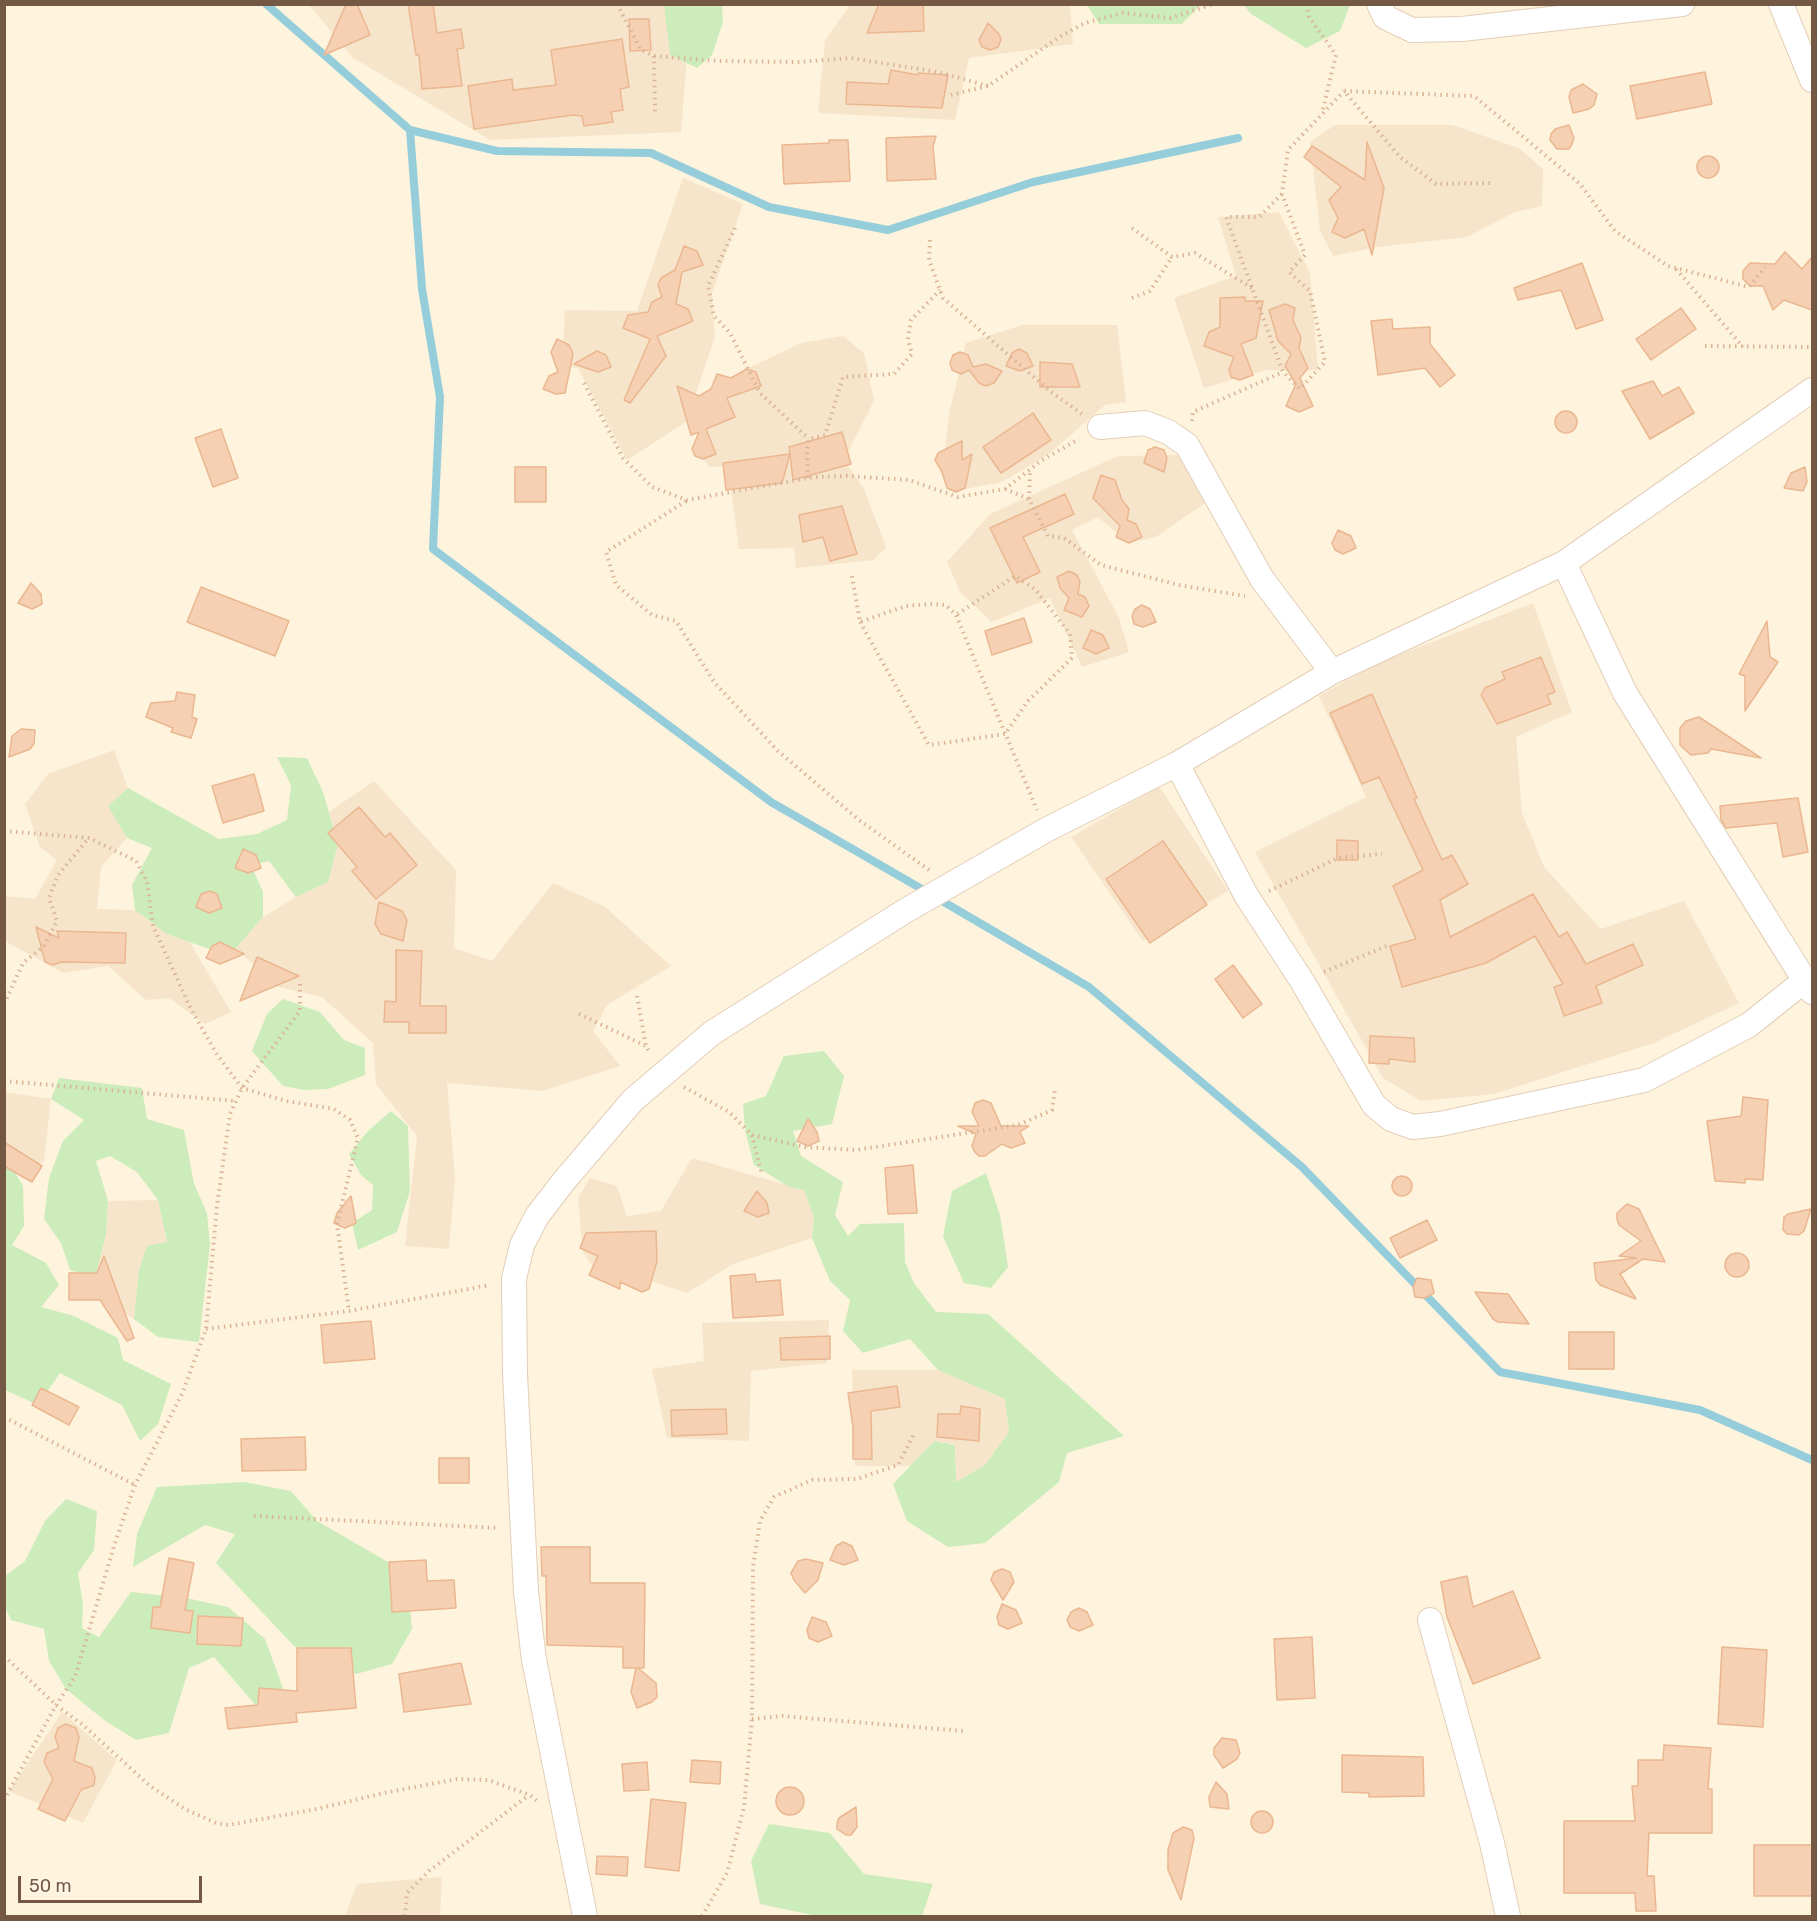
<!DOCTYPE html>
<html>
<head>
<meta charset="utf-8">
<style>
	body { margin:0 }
	#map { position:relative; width:1817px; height:1921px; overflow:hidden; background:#fef3dd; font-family:Rubik,sans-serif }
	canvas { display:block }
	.frame { position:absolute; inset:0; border:6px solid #755844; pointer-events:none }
	.scale { position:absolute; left:18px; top:1876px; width:184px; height:27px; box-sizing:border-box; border:3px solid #755844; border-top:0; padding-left:8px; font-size:18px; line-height:21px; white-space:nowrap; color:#755844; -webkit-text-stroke:4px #fff6e5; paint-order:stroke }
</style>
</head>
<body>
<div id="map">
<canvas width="1817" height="1921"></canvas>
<div class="frame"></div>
<div class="scale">50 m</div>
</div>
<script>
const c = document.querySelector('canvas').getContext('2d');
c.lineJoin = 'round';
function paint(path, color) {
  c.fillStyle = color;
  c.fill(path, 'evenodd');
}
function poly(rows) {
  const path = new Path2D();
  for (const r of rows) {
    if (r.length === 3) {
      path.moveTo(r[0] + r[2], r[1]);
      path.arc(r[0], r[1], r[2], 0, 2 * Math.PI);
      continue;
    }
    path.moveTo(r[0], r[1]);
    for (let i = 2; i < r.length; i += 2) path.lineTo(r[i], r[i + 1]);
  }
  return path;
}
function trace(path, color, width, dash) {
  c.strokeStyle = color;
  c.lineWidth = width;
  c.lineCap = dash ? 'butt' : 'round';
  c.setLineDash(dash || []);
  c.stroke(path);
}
paint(poly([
	[309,5,674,5,688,44,681,132,490,140,352,57],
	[850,5,1070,5,1073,44,969,58,955,120,818,113,825,40],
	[1335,125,1452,125,1519,148,1543,169,1542,206,1515,212,1467,237,1377,247,1333,256,1320,231,1310,142],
	[683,178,743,204,712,293,715,337,686,422,627,460,578,368,562,366,565,310,637,311],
	[1279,212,1310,273,1318,370,1267,370,1204,388,1174,298,1236,276,1218,217],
	[1022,325,1117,325,1126,402,1105,405,1049,454,1002,482,960,490,943,463,950,410,966,343],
	[843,336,864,353,874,401,844,460,864,489,886,547,874,560,796,568,794,548,739,549,728,466,710,467,696,450,730,377,801,343],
	[1188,455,1211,499,1156,537,1128,543,1098,517,1072,530,1119,618,1129,652,1082,667,1050,598,992,622,960,592,947,562,990,514,1118,456],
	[1533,603,1572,712,1516,737,1522,813,1544,867,1601,929,1684,901,1739,1003,1654,1043,1494,1094,1421,1101,1383,1078,1255,852,1366,797,1319,696,1378,663],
	[114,750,128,788,109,806,127,838,101,867,97,909,135,910,167,934,189,941,231,1012,205,1024,169,998,146,1000,108,966,63,973,5,941,4,896,35,899,57,860,40,847,25,804,48,774],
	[374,781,456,870,454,948,492,961,553,883,604,906,671,966,607,1005,593,1031,620,1066,542,1091,447,1083,455,1178,449,1249,405,1246,417,1136,376,1084,373,1043,322,997,275,986,236,948,263,917,296,897,328,882,338,844,329,812],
	[1159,786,1228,891,1143,941,1071,837],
	[4,1092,51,1099,44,1162,13,1170,5,1154],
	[692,1158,804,1190,814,1217,812,1238,733,1264,687,1293,630,1274,600,1277,583,1252,578,1198,590,1178,617,1186,627,1216,661,1211],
	[158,1200,167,1243,139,1270,134,1319,90,1294,106,1234,108,1201],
	[829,1320,827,1363,751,1371,749,1441,667,1438,652,1369,704,1361,702,1323],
	[852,1370,938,1370,1005,1399,1009,1432,985,1465,956,1482,955,1444,934,1441,910,1466,855,1466],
	[62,1712,117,1760,83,1823,9,1791],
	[442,1877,440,1916,345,1916,357,1884]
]), '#f6e5cb');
paint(poly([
	[664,5,722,5,723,22,712,55,697,68,670,55],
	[1087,5,1200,5,1182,24,1099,24],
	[1244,5,1350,5,1340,31,1306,48,1251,14],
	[277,757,307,758,323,792,338,844,328,882,296,897,269,861,251,865,263,892,263,917,229,956,167,934,135,910,132,885,152,848,127,838,108,806,128,788,219,839,257,834,287,820,291,785],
	[283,999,320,1012,344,1040,365,1048,365,1075,328,1089,304,1090,283,1086,252,1051,267,1014],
	[824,1051,844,1076,832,1124,793,1131,801,1156,843,1182,835,1215,848,1236,860,1224,904,1223,905,1262,914,1283,936,1312,988,1314,1124,1436,1067,1453,1059,1482,985,1543,948,1547,907,1521,893,1484,934,1441,955,1445,956,1482,985,1465,1009,1432,1005,1399,938,1370,910,1339,863,1353,843,1331,850,1300,830,1281,812,1238,814,1217,804,1190,789,1187,754,1165,745,1130,743,1104,766,1096,784,1056],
	[59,1078,142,1088,147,1119,184,1130,194,1184,207,1213,210,1245,199,1342,158,1337,134,1319,139,1270,147,1246,167,1242,158,1200,137,1172,110,1156,96,1161,108,1201,106,1234,95,1278,70,1270,61,1243,44,1219,49,1178,63,1141,84,1120,51,1099],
	[391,1111,408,1126,410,1191,397,1232,358,1250,352,1223,372,1210,373,1185,361,1175,349,1154,368,1131],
	[4,1154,23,1186,24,1226,12,1245,46,1263,59,1285,41,1307,74,1316,118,1338,123,1360,171,1384,158,1424,140,1441,122,1405,60,1373,38,1405,5,1390],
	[986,1173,1000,1215,1008,1267,991,1288,964,1283,943,1236,952,1191],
	[244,1482,291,1491,317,1521,407,1573,412,1629,392,1664,356,1674,294,1646,216,1563,235,1534,205,1525,133,1567,137,1534,157,1487],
	[66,1499,97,1511,94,1550,78,1573,83,1604,82,1628,99,1637,131,1592,186,1598,228,1607,265,1639,283,1688,259,1709,214,1657,189,1668,169,1733,136,1740,104,1720,66,1689,49,1661,44,1629,11,1620,5,1607,4,1577,25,1561,45,1521],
	[769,1824,830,1833,864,1874,933,1884,922,1916,817,1916,760,1904,751,1861]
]), '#ccecbb');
trace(poly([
	[266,4,410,130,497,151,651,153,769,207,888,230,1033,182,1238,138],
	[410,130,422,289,440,397,433,549,771,802,927,892],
	[937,898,1089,987,1302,1167,1500,1372,1700,1410,1812,1460]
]), '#96cddb', 8);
const building = poly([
	[346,4,357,4,370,35,324,55,346,4],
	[408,4,433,4,437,33,461,29,464,48,457,49,462,86,422,89,419,55,416,55,408,4],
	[879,4,923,4,924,31,867,33,879,4],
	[629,19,649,19,651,50,630,51,629,19],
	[988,23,999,34,1001,40,998,47,990,50,982,47,979,40,988,23],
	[622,39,629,87,620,89,623,110,611,112,613,122,584,126,582,116,573,115,474,129,468,86,512,79,513,90,556,85,551,50,622,39],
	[891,70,918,75,918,73,948,75,942,108,846,104,847,82,888,84,891,70],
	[1705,72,1712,104,1637,119,1630,86,1705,72],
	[1583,84,1597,94,1594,105,1589,109,1573,113,1569,97,1571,90,1583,84],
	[1569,125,1574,138,1572,144,1569,149,1557,149,1550,140,1551,134,1555,129,1569,125],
	[936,136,933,147,936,179,887,181,886,138,936,136],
	[829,140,848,140,850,181,784,184,782,145,829,143,829,140],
	[1367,142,1384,188,1372,255,1364,229,1345,238,1332,232,1338,218,1329,200,1341,187,1304,157,1312,146,1365,180,1367,142],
	[1708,167,11],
	[684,246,697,251,703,265,682,272,676,304,688,309,693,321,657,336,666,356,630,403,624,400,650,339,623,328,628,315,648,312,652,302,662,297,658,285,661,278,675,270,684,246],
	[1785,252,1802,269,1812,257,1812,310,1784,300,1773,310,1763,286,1750,286,1743,279,1743,271,1750,263,1775,264,1785,252],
	[1582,263,1603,320,1576,329,1561,290,1518,300,1514,288,1582,263],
	[1245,297,1245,301,1263,301,1256,338,1241,344,1253,375,1240,380,1231,377,1229,369,1234,357,1204,346,1209,332,1220,327,1220,298,1245,297],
	[1285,304,1295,308,1293,320,1301,338,1299,348,1308,368,1300,378,1313,406,1299,412,1286,406,1296,384,1285,366,1291,354,1278,341,1269,310,1285,304],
	[1681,308,1696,329,1651,360,1636,339,1681,308],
	[1392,319,1393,329,1430,327,1430,344,1455,375,1440,387,1425,368,1378,375,1371,321,1392,319],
	[557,339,569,345,573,354,565,393,556,394,543,389,549,376,558,372,551,352,557,339],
	[1019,349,1027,353,1033,366,1020,371,1006,366,1012,353,1019,349],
	[597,351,606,355,611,367,598,372,574,364,597,351],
	[960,352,968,355,973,367,986,364,1002,371,994,383,986,386,979,383,969,370,961,374,952,370,950,363,953,355,960,352],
	[1040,362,1072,364,1080,387,1040,387,1040,362],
	[747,369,756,372,761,386,727,398,735,417,706,429,716,454,703,459,695,456,692,449,699,432,691,435,677,386,699,396,711,389,717,374,731,378,747,369],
	[1653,381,1662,396,1679,387,1694,413,1650,439,1622,391,1653,381],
	[1566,422,11],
	[1033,413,1051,440,1001,473,983,447,1033,413],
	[221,429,238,478,213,487,195,438,221,429],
	[842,432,851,464,793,480,790,454,782,483,726,490,723,463,790,454,789,447,842,432],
	[962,441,962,460,972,454,965,488,956,492,947,488,942,472,935,460,938,453,962,441],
	[1155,447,1164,450,1167,458,1164,472,1144,463,1148,450,1155,447],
	[515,467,546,467,546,502,515,502,515,467],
	[1805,467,1807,482,1803,491,1784,488,1791,473,1805,467],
	[1101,475,1115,480,1122,500,1129,509,1127,520,1136,524,1142,537,1129,543,1116,537,1120,526,1093,498,1101,475],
	[1065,494,1074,514,1023,537,1040,572,1017,583,990,528,1065,494],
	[842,506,857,554,830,561,823,537,803,542,799,515,842,506],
	[1338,530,1351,536,1356,548,1343,554,1335,550,1332,543,1338,530],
	[1069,571,1077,575,1080,582,1078,594,1085,597,1089,606,1082,617,1064,610,1069,598,1060,588,1057,577,1069,571],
	[31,583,41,594,42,604,32,609,18,603,31,583],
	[201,587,289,621,275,656,187,622,201,587],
	[1142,605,1150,609,1156,622,1143,627,1134,624,1132,616,1135,609,1142,605],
	[1024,618,1032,642,992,655,985,631,1024,618],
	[1767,621,1770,657,1778,662,1745,711,1745,676,1739,674,1767,621],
	[1091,630,1103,635,1109,648,1096,654,1083,648,1091,630],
	[1541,657,1555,692,1547,695,1551,704,1497,724,1481,695,1485,688,1505,679,1502,672,1541,657],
	[177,692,195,695,192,717,197,719,191,738,171,732,173,728,146,717,151,703,175,701,177,692],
	[1372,694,1417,798,1414,799,1442,860,1452,855,1468,884,1440,900,1450,937,1533,894,1559,937,1567,932,1586,964,1633,944,1643,965,1596,986,1602,1003,1564,1016,1554,987,1563,984,1535,936,1486,963,1402,987,1390,946,1416,939,1393,886,1423,870,1379,777,1362,784,1330,713,1372,694],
	[1699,717,1761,758,1711,749,1708,753,1691,755,1680,745,1680,728,1686,721,1699,717],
	[21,729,35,730,34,744,30,749,9,757,12,736,21,729],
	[254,774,264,811,223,823,212,786,254,774],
	[1798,798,1808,852,1783,857,1777,823,1726,828,1721,820,1720,806,1798,798],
	[359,807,385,837,390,833,417,865,376,899,352,871,357,867,328,833,359,807],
	[1337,840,1358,841,1358,860,1337,860,1337,840],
	[1163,841,1207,905,1150,943,1106,879,1163,841],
	[243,849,256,855,261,868,248,873,235,868,243,849],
	[210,891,217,894,222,908,209,913,196,907,201,894,210,891],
	[379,902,402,911,407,920,403,941,381,934,375,924,379,902],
	[36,927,59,938,57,931,126,933,125,963,61,962,53,965,45,962,36,927],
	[220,942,244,954,220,964,206,958,212,946,220,942],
	[396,950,422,951,420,1006,446,1006,446,1033,409,1033,409,1022,384,1022,385,1001,396,1002,396,950],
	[257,957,299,976,240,1001,257,957],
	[1233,965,1262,1004,1243,1018,1215,979,1233,965],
	[1370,1036,1414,1038,1415,1062,1389,1059,1389,1064,1369,1063,1370,1036],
	[1743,1097,1768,1100,1763,1180,1745,1179,1745,1183,1715,1181,1707,1121,1741,1116,1743,1097],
	[983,1100,991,1103,1001,1126,1029,1126,1020,1132,1025,1143,1011,1148,1002,1144,985,1156,979,1156,974,1151,972,1146,976,1134,958,1126,979,1126,972,1112,975,1103,983,1100],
	[808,1119,817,1132,819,1141,808,1146,797,1141,808,1119],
	[4,1142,42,1166,32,1182,4,1166,4,1142],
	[913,1165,917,1213,888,1214,885,1168,913,1165],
	[1402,1186,10],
	[757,1191,767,1203,769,1213,758,1217,744,1211,757,1191],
	[351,1196,356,1223,345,1228,334,1223,337,1213,351,1196],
	[1627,1204,1639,1209,1665,1262,1643,1259,1620,1274,1636,1299,1600,1285,1596,1280,1594,1263,1637,1258,1619,1256,1641,1241,1619,1225,1617,1219,1617,1213,1627,1204],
	[1811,1209,1804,1231,1799,1235,1787,1234,1783,1230,1784,1217,1788,1214,1811,1209],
	[1427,1220,1437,1240,1400,1258,1390,1238,1427,1220],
	[656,1231,657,1261,649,1289,642,1292,620,1282,620,1289,589,1275,598,1256,580,1248,586,1233,656,1231],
	[1737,1265,12],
	[104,1256,134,1338,127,1341,100,1300,69,1300,69,1273,97,1273,104,1256],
	[755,1274,756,1282,780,1280,783,1315,733,1318,730,1276,755,1274],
	[1417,1278,1431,1280,1434,1293,1425,1298,1415,1297,1413,1287,1417,1278],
	[1475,1292,1508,1294,1529,1324,1498,1322,1493,1319,1475,1292],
	[371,1321,375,1359,324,1363,321,1325,371,1321],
	[1569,1332,1614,1332,1614,1369,1569,1369,1569,1332],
	[830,1336,830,1359,781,1360,780,1338,830,1336],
	[897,1386,900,1407,871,1411,872,1459,853,1459,853,1427,848,1393,897,1386],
	[41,1388,79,1407,69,1425,32,1405,41,1388],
	[961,1406,980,1409,979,1441,937,1437,938,1414,960,1414,961,1406],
	[726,1409,727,1434,672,1436,671,1410,726,1409],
	[305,1437,306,1470,242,1471,241,1439,305,1437],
	[439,1458,469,1458,469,1483,439,1483,439,1458],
	[843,1542,852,1546,858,1560,844,1565,830,1560,836,1546,843,1542],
	[541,1547,590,1547,590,1583,645,1583,644,1668,638,1668,656,1683,657,1697,652,1702,637,1708,631,1692,636,1668,623,1668,623,1647,547,1645,546,1576,542,1576,541,1547],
	[169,1558,194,1563,185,1610,193,1611,190,1633,151,1628,153,1607,160,1607,169,1558],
	[806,1559,823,1563,818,1580,805,1593,794,1580,791,1573,798,1561,806,1559],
	[426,1560,427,1581,454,1580,456,1608,392,1612,389,1562,426,1560],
	[1002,1569,1010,1572,1014,1582,1003,1600,991,1580,994,1572,1002,1569],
	[1467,1576,1473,1607,1513,1591,1540,1658,1473,1684,1447,1617,1441,1582,1467,1576],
	[1002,1604,1016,1610,1022,1623,1008,1629,999,1625,997,1617,1002,1604],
	[1079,1608,1087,1612,1093,1625,1079,1631,1070,1627,1067,1620,1071,1612,1079,1608],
	[198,1616,243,1618,241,1646,197,1644,198,1616],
	[812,1617,826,1622,832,1636,818,1642,809,1638,807,1630,812,1617],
	[1312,1637,1315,1698,1277,1700,1274,1639,1312,1637],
	[1722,1647,1767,1650,1763,1727,1718,1724,1722,1647],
	[297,1648,351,1648,356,1708,296,1713,297,1722,228,1729,225,1708,258,1705,259,1688,297,1691,297,1648],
	[461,1663,471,1704,404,1712,399,1674,461,1663],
	[66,1724,76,1728,79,1737,74,1761,92,1768,95,1777,94,1785,81,1790,65,1821,38,1809,53,1779,44,1762,47,1753,59,1748,55,1737,58,1728,66,1724],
	[1222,1738,1236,1740,1240,1753,1237,1759,1223,1768,1214,1755,1214,1748,1222,1738],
	[1664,1745,1711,1748,1708,1789,1712,1789,1712,1833,1649,1833,1647,1876,1654,1876,1656,1911,1636,1911,1635,1893,1564,1893,1564,1821,1635,1821,1632,1786,1638,1786,1638,1760,1663,1760,1664,1745],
	[1342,1755,1423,1757,1424,1796,1369,1797,1369,1793,1342,1792,1342,1755],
	[692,1760,721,1762,720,1784,690,1782,692,1760],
	[647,1762,649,1790,624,1791,622,1764,647,1762],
	[1216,1782,1227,1794,1229,1809,1210,1807,1209,1797,1216,1782],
	[790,1801,14],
	[651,1799,686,1803,679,1871,645,1867,651,1799],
	[856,1807,857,1827,851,1835,846,1835,837,1829,837,1823,839,1818,856,1807],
	[1262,1822,11],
	[1183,1827,1192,1830,1194,1838,1181,1900,1168,1870,1168,1850,1173,1833,1183,1827],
	[1754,1845,1812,1845,1812,1896,1754,1896,1754,1845],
	[597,1856,628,1857,627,1876,596,1874,597,1856]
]);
paint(building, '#f6d0b2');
trace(building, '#eab791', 1.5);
const minor = poly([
	[1379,4,1385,17,1412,30,1462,29,1682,4],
	[1781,4,1812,80],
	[1100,427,1145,423,1168,432,1187,445,1262,579,1332,672],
	[1564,563,1625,693,1812,992],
	[1177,764,1246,895,1302,981,1374,1105,1391,1119,1413,1127,1440,1124,1644,1080,1749,1025,1804,981],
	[1430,1620,1492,1843,1508,1916],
	[585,1916,534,1660,526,1592,515,1374,514,1279,522,1245,537,1216,564,1181,633,1100,712,1033,905,911,1046,830,1177,764,1332,672,1564,563,1812,390]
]);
trace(minor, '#e3ceb8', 26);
trace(poly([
	[617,4,641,50,654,56,655,112],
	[1307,4,1309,17,1336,55,1322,113],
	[654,56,719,61,798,62,851,58,938,72,988,86],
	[951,95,988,86,1061,36,1085,23,1123,13,1171,18,1213,4],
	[1490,183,1436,184,1400,157,1344,91,1474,96,1580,184,1615,231,1668,266,1749,287,1765,267],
	[1282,194,1259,217,1226,217,1283,372,1300,389,1325,362,1310,291,1289,272,1305,255,1282,194,1288,150,1344,91],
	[735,228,708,286,714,316,730,333,760,393,809,439],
	[1132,228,1172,257,1195,253,1252,288],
	[930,240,929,260,943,298,1051,392,1082,414],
	[1676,269,1743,347],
	[1132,298,1150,291,1172,257],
	[1705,346,1812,347],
	[584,383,623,458,652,487,687,500,814,477,847,476,909,480,958,497,1005,489,1042,460,1079,439],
	[1192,421,1193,412,1283,372],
	[808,478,807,450,809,439,825,435,843,377,894,374,912,354,908,339,911,320,940,290],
	[1005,489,1029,499,1048,536,1064,538,1101,565,1179,585,1245,596],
	[1029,499,1030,470],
	[686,501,606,552,616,585,652,615,676,621,714,682,778,751,859,820,929,870],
	[852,576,860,622,906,606,931,604,946,605,956,615,1037,810],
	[860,622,929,745,1005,734,1028,701,1072,658,1070,634,1035,589,1015,576,956,615],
	[4,831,89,838,136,861,147,881,153,926,190,1007,216,1053,242,1088,286,1101,334,1109,350,1120,358,1138,337,1224,349,1311],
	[1269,891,1338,858,1382,854],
	[1324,972,1389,945],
	[637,996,646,1046,650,1054],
	[4,1004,23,963,44,946,57,921,49,898,58,875,88,839],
	[579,1014,646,1046],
	[4,1081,236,1101],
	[684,1087,729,1112,752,1135,805,1147,856,1150,1018,1125,1052,1110,1055,1089],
	[752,1135,762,1175],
	[206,1329,349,1311,490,1285],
	[4,1417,135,1485],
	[254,1516,499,1528],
	[4,1656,56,1705,83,1725,150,1786,185,1809,216,1823,228,1825,312,1810,384,1793,457,1779,488,1780,530,1795,538,1802],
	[752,1719,782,1716,964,1731],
	[4,1800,56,1705,75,1677,115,1543,135,1485,182,1394,206,1329,217,1206,230,1114,242,1088,300,1011,300,983],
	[405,1916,407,1893,429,1871,529,1795],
	[702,1916,727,1873,744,1807,752,1719,753,1567,760,1521,774,1497,812,1480,857,1479,898,1465,914,1434]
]), '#dab496', 4, [1.5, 4.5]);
trace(minor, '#fff', 24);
</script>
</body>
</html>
